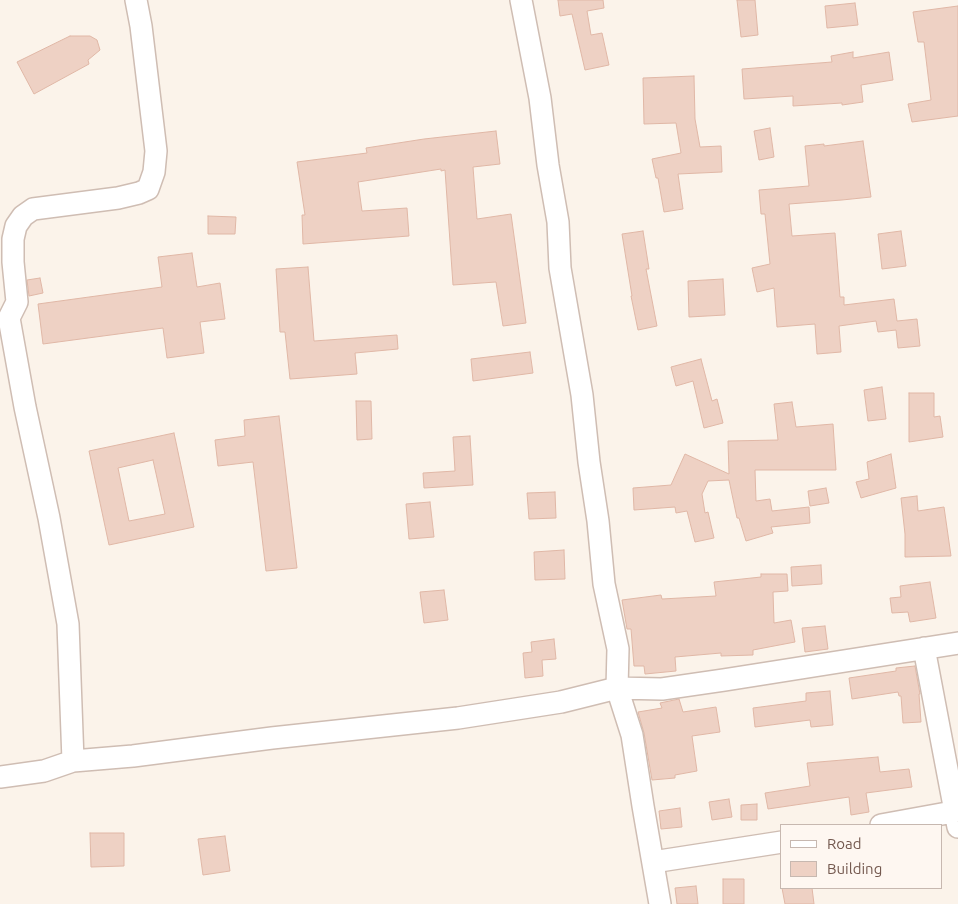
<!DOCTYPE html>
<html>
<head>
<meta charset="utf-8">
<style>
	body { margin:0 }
	#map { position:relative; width:958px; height:904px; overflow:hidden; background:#fbf3ea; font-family:Ubuntu,sans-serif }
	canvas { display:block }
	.legend { position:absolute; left:780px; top:824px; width:162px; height:65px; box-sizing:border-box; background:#fef7f1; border:1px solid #c7b8b0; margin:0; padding:6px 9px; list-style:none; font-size:15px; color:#74594f }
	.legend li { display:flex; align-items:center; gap:10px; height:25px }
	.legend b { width:25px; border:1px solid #c7b8b0 }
</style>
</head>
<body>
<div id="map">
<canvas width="958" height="904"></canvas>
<ul class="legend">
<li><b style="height:6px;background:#fff"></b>Road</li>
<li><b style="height:14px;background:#eed1c4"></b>Building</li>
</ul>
</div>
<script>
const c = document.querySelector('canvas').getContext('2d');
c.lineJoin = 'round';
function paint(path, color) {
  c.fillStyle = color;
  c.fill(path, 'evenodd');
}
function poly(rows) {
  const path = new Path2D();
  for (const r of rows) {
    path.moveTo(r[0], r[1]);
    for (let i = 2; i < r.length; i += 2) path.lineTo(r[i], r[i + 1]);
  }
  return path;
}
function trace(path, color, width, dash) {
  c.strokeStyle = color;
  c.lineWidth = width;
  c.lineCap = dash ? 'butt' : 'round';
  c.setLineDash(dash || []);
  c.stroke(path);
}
const building = poly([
	[558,0,603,0,604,8,587,11,591,35,602,33,609,65,585,70,572,14,560,16,558,0],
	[737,0,755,0,758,35,741,37,737,0],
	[855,3,858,25,827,28,825,6,855,3],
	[958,6,958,116,912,122,908,104,931,100,924,42,918,42,913,12,958,6],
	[70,36,90,36,97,40,100,50,88,60,89,64,34,94,17,62,70,36],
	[853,52,853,58,889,52,893,80,861,85,863,102,842,105,842,103,793,106,793,96,744,99,742,69,832,62,831,56,853,52],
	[694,76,695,119,700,147,721,146,722,172,678,174,683,209,664,212,658,178,656,178,652,159,681,153,676,123,644,124,643,78,694,76],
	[770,128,774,157,759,160,754,131,770,128],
	[496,131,500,164,473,167,477,219,511,214,526,323,503,326,496,282,453,285,445,170,441,171,441,169,358,182,362,211,407,208,409,236,303,244,302,215,305,215,297,162,367,153,366,148,424,139,496,131],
	[863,141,871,197,842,200,789,204,792,236,835,233,840,297,844,297,844,305,894,299,897,321,917,319,920,346,898,348,896,330,878,332,876,321,839,326,841,352,817,354,815,324,777,327,774,288,757,292,752,268,770,264,765,214,761,214,759,190,809,186,805,146,824,144,824,146,863,141],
	[208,216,236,217,235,234,208,234,208,216],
	[643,231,649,269,646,269,657,326,638,330,631,296,632,296,622,234,643,231],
	[901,231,906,266,882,269,878,234,901,231],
	[192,253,197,287,220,283,225,319,200,322,204,353,167,358,163,328,43,344,38,304,162,287,158,257,192,253],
	[308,267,314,341,397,335,398,349,355,353,357,374,290,379,285,332,280,332,276,269,308,267],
	[40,278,43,293,29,296,27,280,40,278],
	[723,279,725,315,689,317,688,281,723,279],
	[530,352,533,373,473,381,471,359,530,352],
	[701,359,712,401,717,399,723,423,704,428,693,381,676,386,671,367,701,359],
	[882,387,886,419,868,421,864,390,882,387],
	[909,393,934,393,934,417,940,416,943,437,909,442,909,393],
	[356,401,371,401,372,439,357,440,356,401],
	[792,402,796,427,833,424,836,470,755,470,756,501,770,499,772,511,809,507,810,523,771,527,773,533,746,541,739,518,737,518,729,480,708,481,702,494,705,513,708,512,714,538,695,542,687,511,676,513,675,507,634,510,633,488,671,485,685,454,729,474,728,441,778,440,774,404,792,402],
	[279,416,297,568,266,571,253,462,218,466,215,440,245,436,244,420,279,416],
	[174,433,194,527,109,545,89,451,174,433],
	[153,460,165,514,129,521,118,468,153,460],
	[470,436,473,485,424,488,423,473,455,471,453,437,470,436],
	[891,454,896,488,861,498,856,482,869,479,867,462,891,454],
	[826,488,829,503,810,506,808,491,826,488],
	[555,492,556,518,529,519,527,493,555,492],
	[917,496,918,511,944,507,951,556,905,557,905,534,901,498,917,496],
	[430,502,434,537,409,539,406,504,430,502],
	[564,550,565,579,535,580,534,552,564,550],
	[821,565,822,584,792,586,791,567,821,565],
	[761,574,787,574,788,591,773,592,774,623,791,620,795,642,753,650,753,655,721,656,721,653,675,657,676,671,645,674,644,666,634,666,631,629,627,629,622,600,661,595,662,599,716,596,714,582,761,577,761,574],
	[930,582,936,618,910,622,908,612,892,613,890,598,901,597,900,586,930,582],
	[444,590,448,620,424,623,420,592,444,590],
	[825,626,828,649,805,652,802,628,825,626],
	[554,639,556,659,542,660,543,676,525,678,523,653,532,652,531,642,554,639],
	[915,666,920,694,919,694,921,722,903,723,901,696,899,696,898,692,852,699,849,678,896,671,896,668,915,666],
	[830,691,833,725,811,727,810,720,755,727,753,708,806,701,806,693,830,691],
	[679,699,683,712,716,707,720,732,692,736,697,771,675,775,675,778,652,780,644,733,638,712,662,708,660,703,679,699],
	[878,757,880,772,909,769,912,787,866,793,869,812,851,815,849,797,768,809,765,793,810,786,807,763,878,757],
	[729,799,732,817,712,820,709,802,729,799],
	[757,804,757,820,741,820,741,805,757,804],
	[680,808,682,827,661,829,659,811,680,808],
	[90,833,124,833,124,866,91,867,90,833],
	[225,836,230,871,203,875,198,839,225,836],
	[723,879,744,879,744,904,723,904,723,879],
	[696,886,698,904,677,904,675,888,696,886],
	[782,888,812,888,814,904,785,904,782,888]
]);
paint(building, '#eed1c4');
trace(building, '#e0b7a6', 1);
const minor = poly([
	[521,0,540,98,548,165,558,222,560,268,582,395,589,462,598,521,604,584,618,649,617,688,632,735,643,806,660,904],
	[924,648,958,827],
	[73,761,68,624,49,518,25,407,9,318,17,302,13,262,13,239,16,226,23,216,33,209,118,198,139,193,148,189,154,172,156,151,141,26,136,0],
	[0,777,44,771,73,761,133,756,272,738,458,718,561,702,617,688,662,689,724,680,958,643],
	[881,825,958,811],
	[653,862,782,842]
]);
trace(minor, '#cfbdb3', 24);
trace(minor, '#fff', 21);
</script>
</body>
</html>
